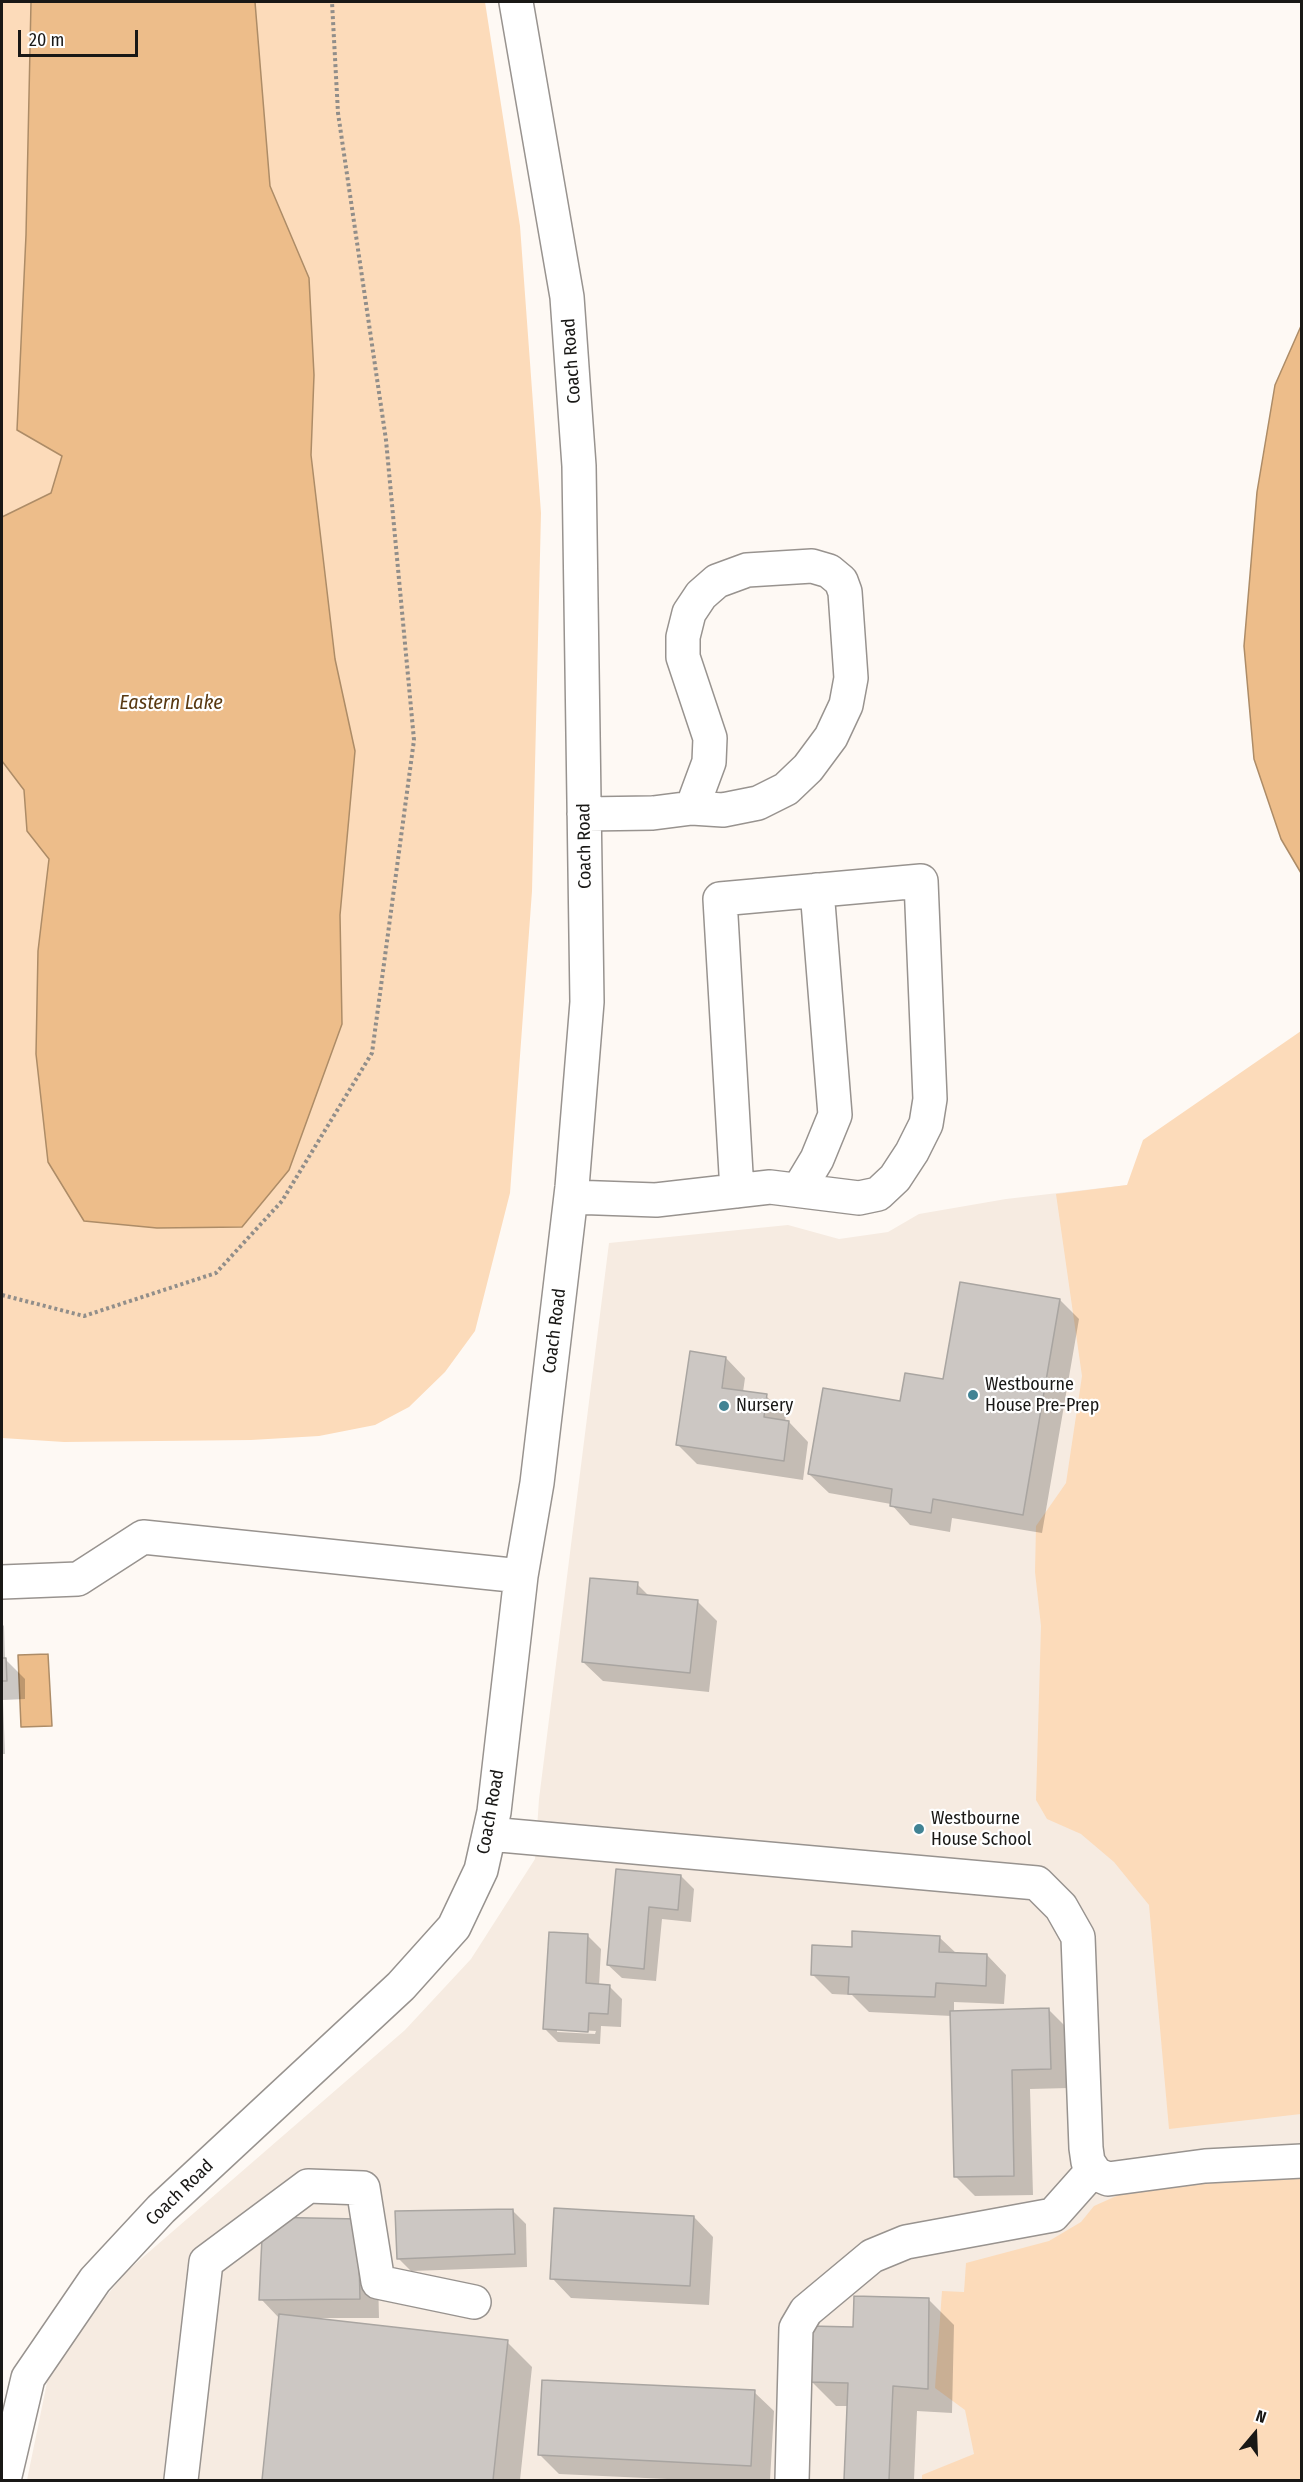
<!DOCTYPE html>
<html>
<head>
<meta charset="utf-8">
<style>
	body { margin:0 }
	#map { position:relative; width:1303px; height:2482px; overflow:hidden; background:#fef9f4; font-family:"Fira Sans Condensed",sans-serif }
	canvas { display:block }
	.frame { position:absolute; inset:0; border:3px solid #191816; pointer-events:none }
	.north { position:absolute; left:1225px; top:2404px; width:60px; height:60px; -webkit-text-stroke:4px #fff; paint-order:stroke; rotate:19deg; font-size:16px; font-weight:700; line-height:24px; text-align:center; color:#191816 }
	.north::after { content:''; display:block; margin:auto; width:21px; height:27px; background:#191816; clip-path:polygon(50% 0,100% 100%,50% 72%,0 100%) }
	.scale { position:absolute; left:18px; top:30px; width:120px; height:27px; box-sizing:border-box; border:3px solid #191816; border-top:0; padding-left:8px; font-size:18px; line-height:21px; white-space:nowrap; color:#191816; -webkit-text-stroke:4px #fff; paint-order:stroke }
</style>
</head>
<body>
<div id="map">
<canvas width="1303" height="2482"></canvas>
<div class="frame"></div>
<div class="north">N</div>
<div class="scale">20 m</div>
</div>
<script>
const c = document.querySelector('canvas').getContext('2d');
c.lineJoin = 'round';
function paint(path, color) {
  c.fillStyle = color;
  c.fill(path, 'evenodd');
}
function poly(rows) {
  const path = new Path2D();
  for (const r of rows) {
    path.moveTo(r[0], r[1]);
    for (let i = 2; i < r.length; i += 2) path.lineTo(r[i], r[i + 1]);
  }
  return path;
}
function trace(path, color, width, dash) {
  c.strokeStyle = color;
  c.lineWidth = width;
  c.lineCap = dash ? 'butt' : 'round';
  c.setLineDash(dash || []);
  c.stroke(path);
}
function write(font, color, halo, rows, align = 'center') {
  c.font = font + ' "Fira Sans Condensed",sans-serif';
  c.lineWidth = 4.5;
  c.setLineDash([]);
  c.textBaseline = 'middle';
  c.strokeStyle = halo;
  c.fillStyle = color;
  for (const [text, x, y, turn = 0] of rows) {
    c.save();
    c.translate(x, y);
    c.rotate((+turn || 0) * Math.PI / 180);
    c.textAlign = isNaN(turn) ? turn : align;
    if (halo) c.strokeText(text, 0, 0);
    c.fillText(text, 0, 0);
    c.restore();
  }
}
paint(poly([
	[1301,1165,1301,2480,27,2480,51,2363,127,2271,405,2030,471,1959,535,1859,539,1799,609,1243,788,1225,839,1239,888,1232,919,1214,1006,1199]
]), '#f6ebe1');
paint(poly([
	[2,2,485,2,520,226,541,513,532,891,510,1193,475,1331,445,1372,409,1407,375,1425,319,1436,251,1440,64,1442,2,1438],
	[1301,1031,1301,2114,1169,2129,1149,1905,1114,1862,1081,1834,1047,1819,1036,1800,1041,1626,1035,1572,1036,1526,1066,1483,1082,1376,1056,1194,1127,1185,1143,1140],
	[1301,2171,1301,2480,922,2480,922,2475,974,2454,965,2410,935,2388,942,2291,964,2292,966,2263,1049,2241,1081,2222,1094,2206,1132,2189]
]), '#fcdbba');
const water = poly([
	[31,2,255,2,270,186,309,278,314,375,311,455,335,659,355,751,340,915,342,1024,289,1170,242,1227,157,1228,84,1221,48,1162,36,1054,38,951,49,859,27,831,24,790,2,761,2,517,51,493,62,456,17,430,26,235,31,2],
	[1301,326,1301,873,1281,839,1254,759,1244,646,1257,492,1275,385,1301,326],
	[48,1654,52,1726,21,1727,18,1655,48,1654]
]);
paint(water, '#edbd8a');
trace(water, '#ad8c67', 1.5);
paint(poly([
	[1060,1300,1079,1319,1042,1533,952,1518,950,1532,910,1525,891,1504,829,1493,809,1474,901,1403,945,1381],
	[726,1358,745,1378,743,1392,766,1396,786,1415,785,1422,789,1422,808,1442,803,1480,697,1464,678,1445],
	[637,1584,650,1597,697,1601,717,1621,709,1692,603,1681,583,1662],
	[2,1624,4,1626,5,1659,25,1679,25,1699,3,1700,5,1754,2,1754],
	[617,1871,681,1876,694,1889,691,1922,662,1919,656,1981,622,1978,608,1965],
	[588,1936,601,1949,599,1986,609,1986,622,1999,621,2027,601,2026,600,2044,558,2042,545,2029],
	[557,2029,596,2031,595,2034,557,2032],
	[939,1937,957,1954,987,1955,1006,1975,1004,2004,954,2002,954,2012,1049,2010,1068,2029,1069,2088,1030,2089,1033,2195,975,2196,955,2176,952,2016,869,2012,852,1995,832,1994,813,1975,853,1948],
	[513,2211,526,2224,527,2267,411,2271,398,2258],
	[694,2217,713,2237,709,2305,571,2298,552,2278],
	[377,2239,379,2318,320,2318,320,2320,507,2342,532,2367,520,2480,264,2480,280,2319,261,2299],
	[929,2300,954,2325,952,2413,917,2411,914,2480,846,2480,849,2406,836,2406,811,2381,855,2329],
	[754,2392,774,2411,770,2480,689,2480,559,2474,540,2455]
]), '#0003');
const building = poly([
	[960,1282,1060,1299,1023,1515,933,1499,931,1513,890,1506,892,1489,808,1474,823,1388,900,1401,905,1373,943,1379,960,1282],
	[690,1351,726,1357,722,1388,767,1394,764,1417,789,1421,784,1461,676,1445,690,1351],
	[590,1578,638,1582,637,1594,698,1600,690,1673,582,1662,590,1578],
	[2,1658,6,1658,7,1681,2,1681,2,1658],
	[616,1869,681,1875,678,1910,649,1907,644,1969,607,1965,616,1869],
	[852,1931,940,1936,939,1952,987,1954,986,1986,936,1983,935,1997,848,1994,849,1977,811,1975,812,1945,852,1947,852,1931],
	[549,1932,588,1934,586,1983,610,1985,608,2014,589,2013,588,2032,543,2029,549,1932],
	[1049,2008,1051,2069,1012,2070,1014,2176,954,2177,950,2011,1049,2008],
	[554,2208,694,2216,690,2286,550,2279,554,2208],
	[513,2209,515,2254,397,2259,395,2211,513,2209],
	[263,2217,358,2219,360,2299,259,2300,263,2217],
	[854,2296,929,2298,928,2389,893,2386,889,2480,844,2480,848,2383,809,2382,810,2326,853,2327,854,2296],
	[279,2314,508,2340,493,2480,262,2480,279,2314],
	[542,2380,755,2390,751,2466,538,2455,542,2380]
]);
paint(building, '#ccc7c3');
trace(building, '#a9a5a1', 1.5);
const minor = poly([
	[584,814,653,813,692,808,723,810,758,803,786,789,808,768,831,737,846,705,851,678,845,592,841,581,829,571,812,566,747,570,717,581,701,595,689,613,683,637,683,657,710,738,709,762,692,808],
	[799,1189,817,1159,835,1115,817,890],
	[571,1197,656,1200,770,1187,859,1198,878,1194,895,1178,912,1152,926,1124,930,1099,921,881,720,899,737,1191],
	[2,1582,78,1579,143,1537,521,1576],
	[489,1834,1037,1883,1061,1907,1078,1937,1086,2148,1088,2162,1096,2174,1108,2179,1205,2166,1302,2161],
	[4,2480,28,2378,95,2280,161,2209,401,1986,454,1927,481,1870,494,1812,521,1576,537,1483,572,1187,587,1002,579,466,567,297,516,2],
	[181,2480,206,2262,308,2186,363,2188,378,2282,474,2302],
	[792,2480,796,2328,806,2311,872,2256,906,2242,1053,2215,1093,2170]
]);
trace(minor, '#98938f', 36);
trace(poly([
	[2,1295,84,1316,216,1273,282,1201,372,1053,414,740,386,440,338,113,332,2]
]), '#918e8a', 4, [3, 3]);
trace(minor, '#fff', 33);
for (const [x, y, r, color] of [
	[973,1395,6,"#418394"],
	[724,1406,6,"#418394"],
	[919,1829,6,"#418394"]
]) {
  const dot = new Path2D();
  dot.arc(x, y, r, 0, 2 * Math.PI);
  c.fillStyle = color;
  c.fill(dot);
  trace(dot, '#fff', 2);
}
write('18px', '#191816', '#fff', [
	["Coach Road",572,361,-94],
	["Coach Road",585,846,-91],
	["Coach Road",555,1331,-83],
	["Coach Road",491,1812,-80],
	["Coach Road",180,2193,-44]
]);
write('18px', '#191816', '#fff', [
	["Westbourne",985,1385],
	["House Pre-Prep",985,1406],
	["Nursery",736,1406],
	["Westbourne",931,1819],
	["House School",931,1840]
], 'left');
write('italic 20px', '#593912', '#fff', [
	["Eastern Lake",171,703]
]);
</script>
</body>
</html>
